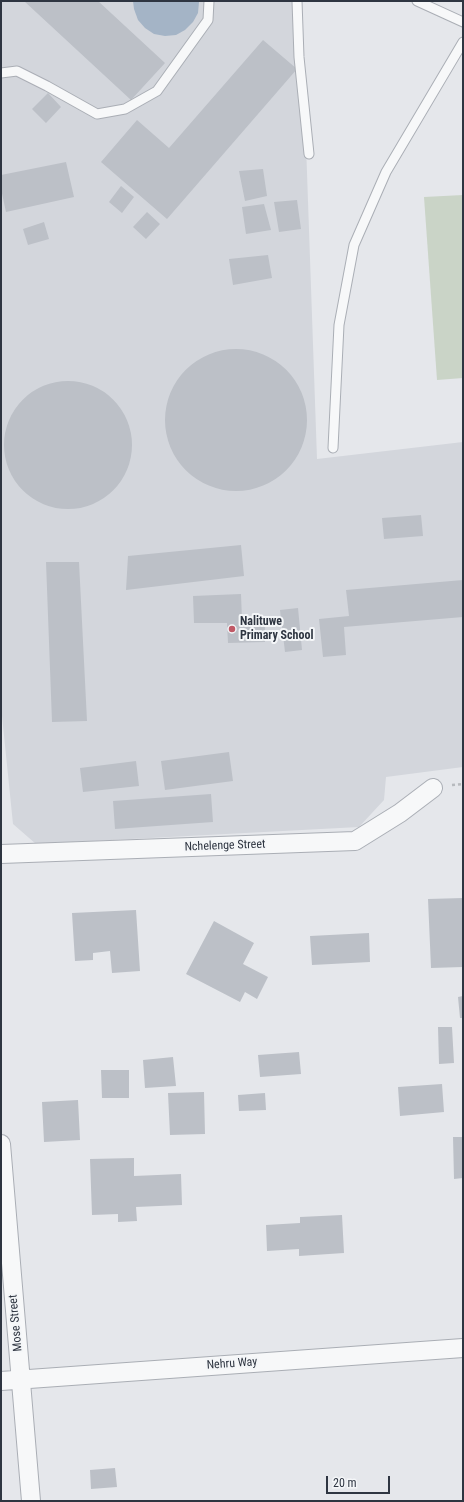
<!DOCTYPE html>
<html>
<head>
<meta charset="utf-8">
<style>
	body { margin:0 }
	#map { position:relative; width:464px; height:1502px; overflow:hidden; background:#e5e7eb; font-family:"Roboto Condensed",sans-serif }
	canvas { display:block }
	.frame { position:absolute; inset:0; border:2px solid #2e3541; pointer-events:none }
	.scale { position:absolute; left:326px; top:1476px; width:64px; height:18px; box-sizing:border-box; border:2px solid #2e3541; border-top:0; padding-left:5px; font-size:12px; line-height:14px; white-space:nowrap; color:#2e3541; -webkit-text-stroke:3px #f4f6f8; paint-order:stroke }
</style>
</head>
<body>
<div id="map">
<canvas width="464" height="1502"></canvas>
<div class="frame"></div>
<div class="scale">20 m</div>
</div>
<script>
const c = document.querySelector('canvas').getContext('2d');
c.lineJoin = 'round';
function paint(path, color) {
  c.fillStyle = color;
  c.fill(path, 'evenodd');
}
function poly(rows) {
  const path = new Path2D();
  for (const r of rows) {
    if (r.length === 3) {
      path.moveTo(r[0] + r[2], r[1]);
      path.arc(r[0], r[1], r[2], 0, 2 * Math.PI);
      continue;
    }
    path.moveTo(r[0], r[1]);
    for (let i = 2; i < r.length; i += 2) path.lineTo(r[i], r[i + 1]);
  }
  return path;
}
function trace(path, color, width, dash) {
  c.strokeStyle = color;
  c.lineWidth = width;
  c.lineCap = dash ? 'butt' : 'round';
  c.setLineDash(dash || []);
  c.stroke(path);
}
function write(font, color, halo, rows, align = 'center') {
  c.font = font + ' "Roboto Condensed",sans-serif';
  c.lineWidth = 4;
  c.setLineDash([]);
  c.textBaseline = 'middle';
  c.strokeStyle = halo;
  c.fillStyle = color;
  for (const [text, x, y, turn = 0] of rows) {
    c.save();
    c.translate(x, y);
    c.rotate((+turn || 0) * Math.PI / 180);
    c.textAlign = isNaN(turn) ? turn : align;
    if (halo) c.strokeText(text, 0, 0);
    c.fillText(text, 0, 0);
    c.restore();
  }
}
paint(poly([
	[1,1,301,1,317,459,463,442,463,767,386,777,384,800,359,827,36,844,13,824,1,706]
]), '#d3d6dc');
paint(poly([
	[463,195,463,378,437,380,424,197]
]), '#cad4c7');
paint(poly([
	[133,1,199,1,199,2,198,13,193,22,185,30,176,35,165,36,154,34,145,28,138,20,134,9]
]), '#a4b4c6');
paint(poly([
	[24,1,98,1,165,63,131,100],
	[263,40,297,69,167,219,101,162,137,120,169,148],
	[48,93,61,107,46,123,32,109],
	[66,162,74,197,6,212,1,189,1,175],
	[263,169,267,196,245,201,239,171],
	[121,186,134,197,122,213,109,202],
	[297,200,301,229,279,232,274,202],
	[264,204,271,230,246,234,242,207],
	[147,212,160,224,146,239,133,227],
	[44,222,49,239,28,245,23,229],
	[268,255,272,278,233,285,229,259],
	[236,420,71],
	[68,445,64],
	[421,515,423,536,384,539,382,518],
	[241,545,244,576,126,590,128,556],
	[46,562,79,562,87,721,52,722],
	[463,580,463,617,344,627,346,655,323,657,319,619,349,616,346,590],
	[241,594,242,620,265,620,265,642,228,643,227,623,194,623,193,596],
	[298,608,302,650,285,652,280,610],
	[229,752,233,781,165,790,161,761],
	[136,761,139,786,83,792,80,768],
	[211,794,213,822,115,829,113,801],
	[463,898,463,967,431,968,428,899],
	[136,910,140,971,112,973,110,951,93,953,93,960,75,961,72,913],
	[214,921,254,943,243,964,268,977,257,999,245,992,240,1002,186,974],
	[369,933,370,962,312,965,310,936],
	[463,996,463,1018,460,1018,458,997],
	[438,1027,452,1027,454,1063,439,1064],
	[299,1052,301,1074,260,1077,258,1055],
	[173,1057,176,1086,145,1088,143,1060],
	[101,1070,129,1070,129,1098,102,1098],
	[442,1084,444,1112,400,1116,398,1087],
	[204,1092,205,1134,170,1135,168,1093],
	[265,1093,266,1110,239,1111,238,1095],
	[78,1100,80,1140,44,1142,42,1102],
	[453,1137,463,1137,463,1178,454,1179],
	[134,1158,134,1176,181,1174,182,1205,136,1207,137,1221,118,1222,118,1214,92,1215,90,1159],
	[342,1215,344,1253,299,1256,299,1249,267,1251,266,1225,300,1223,300,1217],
	[115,1468,117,1487,91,1489,90,1470]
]), '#bcc0c7');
const service = poly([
	[297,1,299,57,309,154],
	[417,1,463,22],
	[1,73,17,71,47,86,97,114,125,109,157,91,208,20,209,1],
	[333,448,339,325,354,245,386,172,463,42]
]);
const minor = poly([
	[1,854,355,841,400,813,433,788],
	[1,1144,31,1501],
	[1,1381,463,1348]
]);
trace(service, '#aaaeb5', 11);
trace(minor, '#aaaeb5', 20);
trace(poly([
	[452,785,463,784]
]), '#b7babe', 2.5, [3, 3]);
trace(service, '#f7f8f9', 9);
trace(minor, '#f7f8f9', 18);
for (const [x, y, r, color] of [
	[232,629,4,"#c05966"]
]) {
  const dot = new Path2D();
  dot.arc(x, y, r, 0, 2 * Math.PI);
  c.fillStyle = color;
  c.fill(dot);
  trace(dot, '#f4f6f8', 1.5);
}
write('bold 12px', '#2e3541', '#f4f6f8', [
	["Nalituwe",240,622],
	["Primary School",240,636]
], 'left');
write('12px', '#2e3541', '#f4f6f8', [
	["Nchelenge Street",225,846,-2],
	["Mose Street",16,1323,-95],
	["Nehru Way",232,1364,-4]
]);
</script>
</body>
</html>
